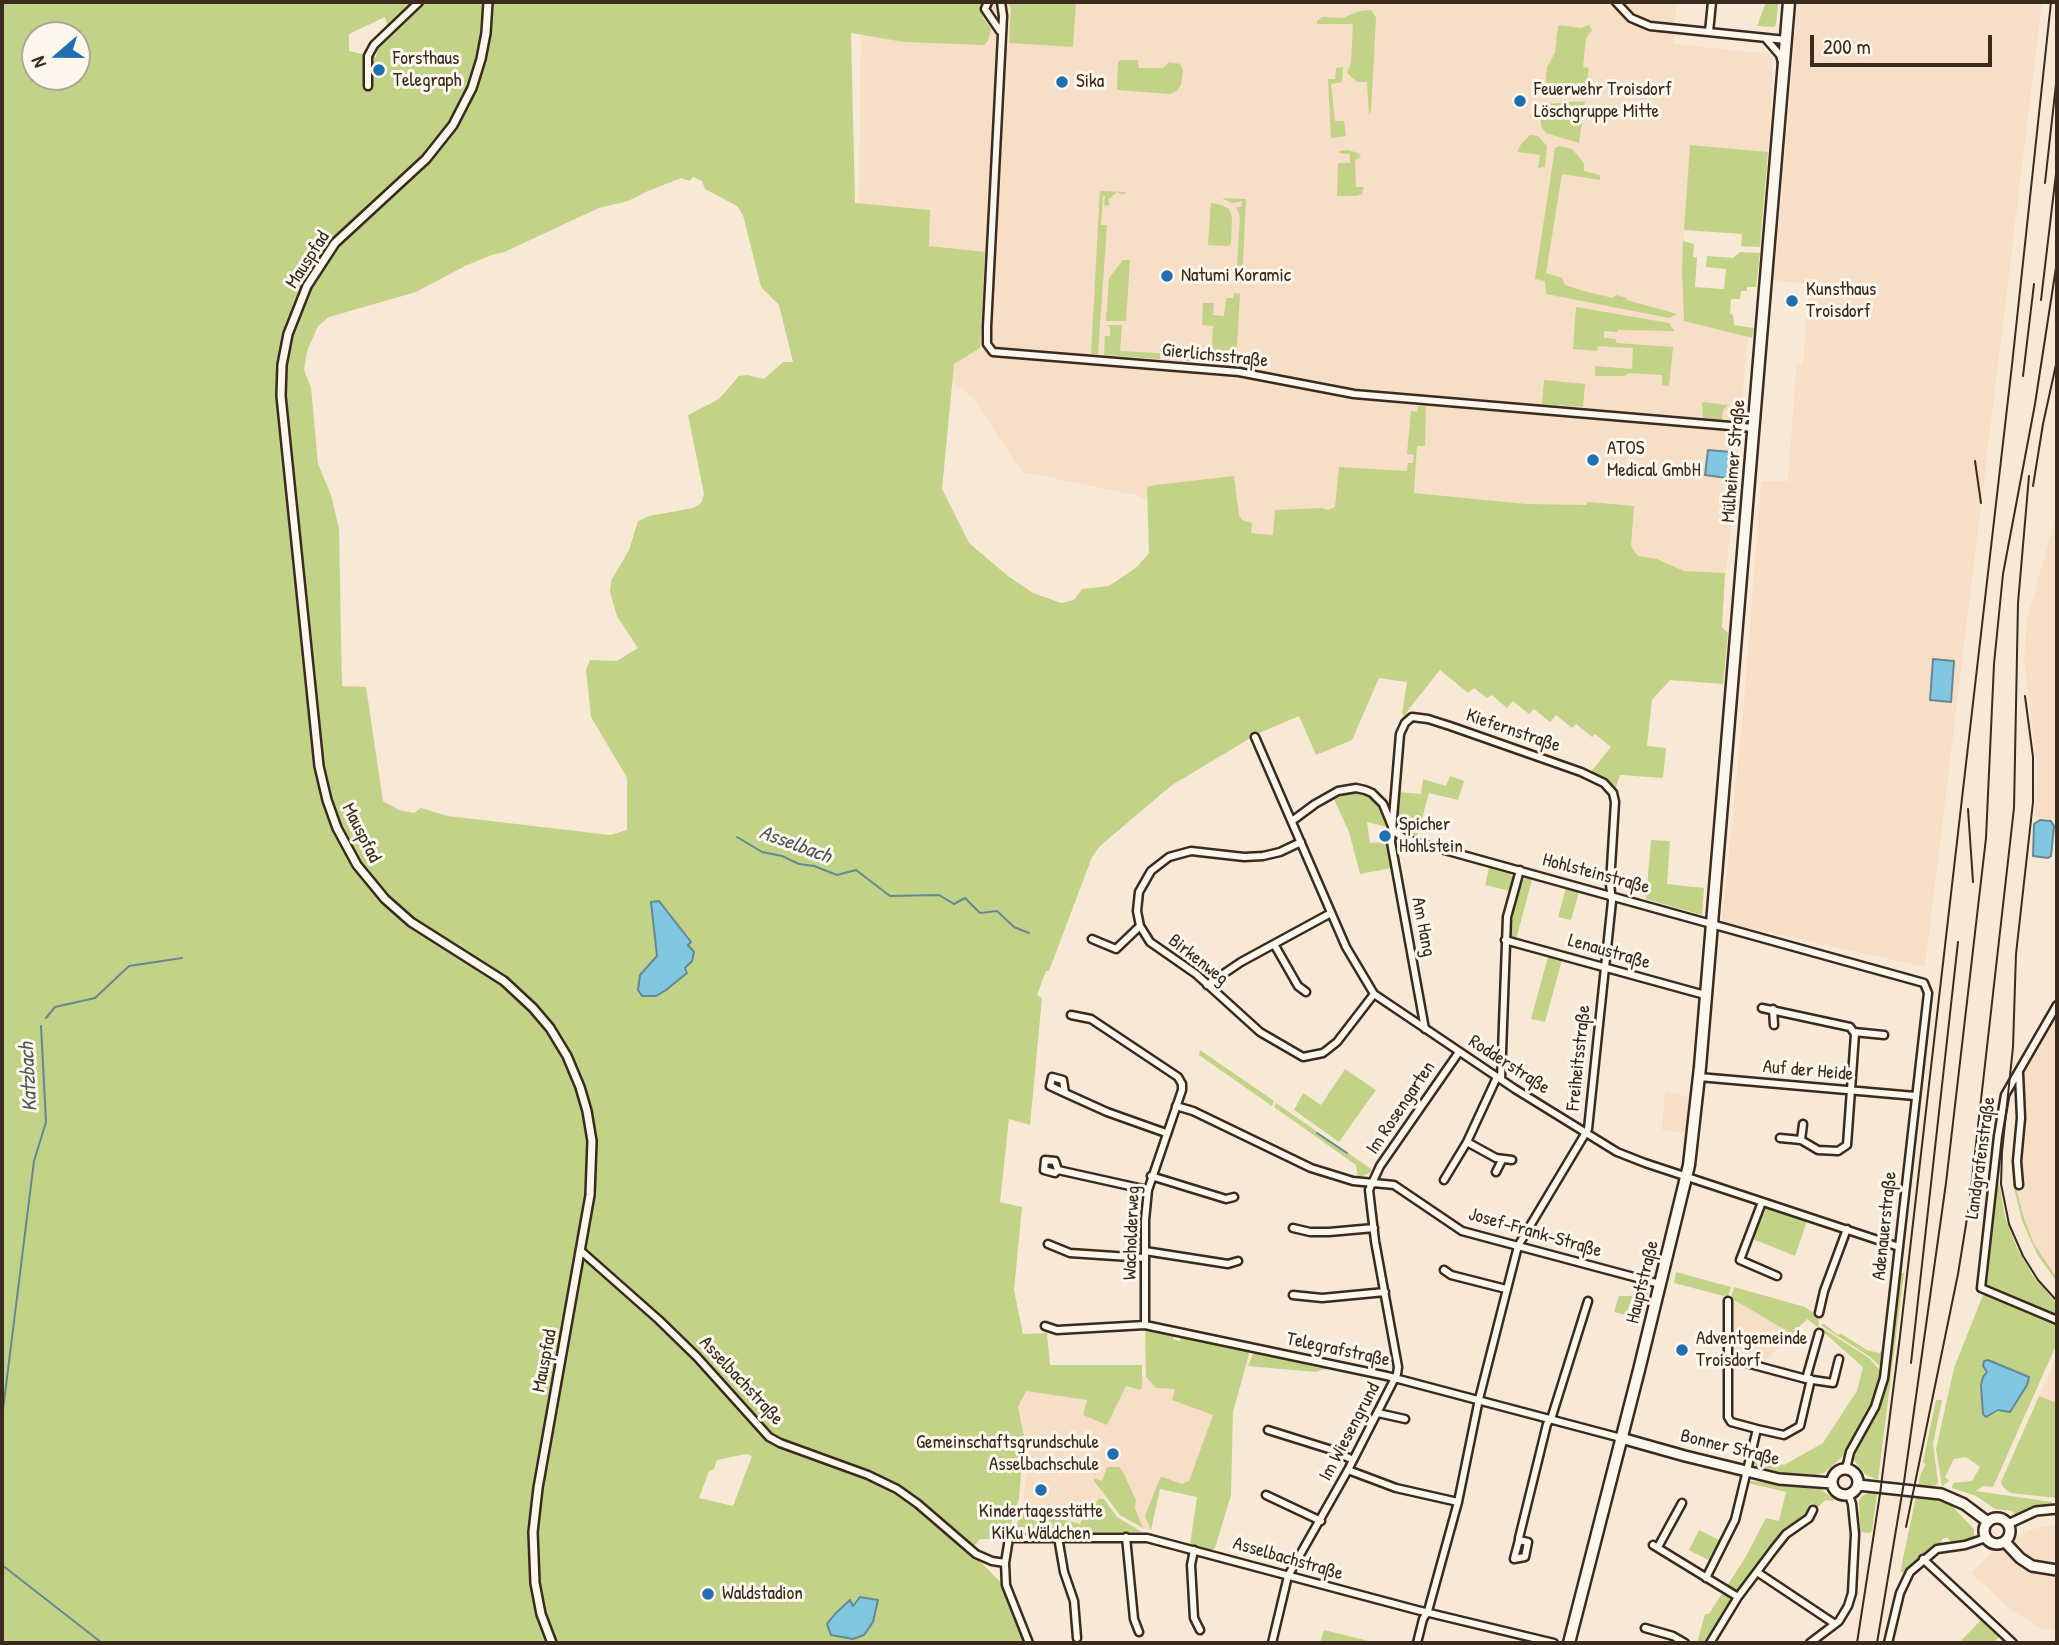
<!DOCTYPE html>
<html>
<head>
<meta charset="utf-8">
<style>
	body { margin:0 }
	#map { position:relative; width:2059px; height:1645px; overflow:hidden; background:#f8e9d6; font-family:"Patrick Hand",sans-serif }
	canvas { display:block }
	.frame { position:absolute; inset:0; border:4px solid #3b2a1e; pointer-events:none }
	.north { position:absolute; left:21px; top:21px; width:70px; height:70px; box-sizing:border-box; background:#fbf7ec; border:2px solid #aea59a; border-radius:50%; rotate:250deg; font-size:19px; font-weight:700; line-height:28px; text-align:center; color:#3b2a1e }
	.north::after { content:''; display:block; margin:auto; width:24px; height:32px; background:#1f6fb2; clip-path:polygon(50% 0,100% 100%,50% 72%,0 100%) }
	.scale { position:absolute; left:1810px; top:35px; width:182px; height:32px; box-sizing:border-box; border:4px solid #3b2a1e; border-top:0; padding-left:9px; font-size:21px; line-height:24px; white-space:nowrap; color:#3b2a1e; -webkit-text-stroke:5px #fbf7ec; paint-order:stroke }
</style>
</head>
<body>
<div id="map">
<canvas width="2059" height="1645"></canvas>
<div class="frame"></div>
<div class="north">N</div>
<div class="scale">200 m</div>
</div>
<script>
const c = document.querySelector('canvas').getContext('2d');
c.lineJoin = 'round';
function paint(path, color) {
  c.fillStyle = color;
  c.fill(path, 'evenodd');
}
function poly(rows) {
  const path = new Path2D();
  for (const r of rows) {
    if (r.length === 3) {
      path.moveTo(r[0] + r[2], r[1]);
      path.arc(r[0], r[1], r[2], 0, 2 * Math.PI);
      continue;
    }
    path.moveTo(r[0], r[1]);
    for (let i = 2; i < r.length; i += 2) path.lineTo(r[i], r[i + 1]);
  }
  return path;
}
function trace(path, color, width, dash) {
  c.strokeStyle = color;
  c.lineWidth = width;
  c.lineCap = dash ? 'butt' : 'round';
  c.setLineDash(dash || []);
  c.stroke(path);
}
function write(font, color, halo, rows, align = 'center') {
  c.font = font + ' "Patrick Hand",sans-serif';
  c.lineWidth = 6;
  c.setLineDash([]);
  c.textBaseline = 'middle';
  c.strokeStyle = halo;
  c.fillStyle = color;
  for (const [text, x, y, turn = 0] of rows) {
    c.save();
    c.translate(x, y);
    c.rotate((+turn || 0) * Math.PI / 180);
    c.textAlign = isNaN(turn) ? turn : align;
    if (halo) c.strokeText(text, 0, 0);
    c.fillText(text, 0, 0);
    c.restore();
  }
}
paint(poly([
	[861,2,1677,2,1673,44,1772,54,1772,96,1768,152,1690,145,1682,272,1684,321,1748,337,1721,627,1274,530,1273,535,1251,533,1135,495,1022,472,974,399,858,306],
	[1798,2,2042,2,1925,967,1722,922,1744,701,1761,481,1788,481,1796,369,1796,364,1803,364,1809,284,1774,280],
	[2057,512,2057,821,2035,816,2036,758,2024,659,2027,619],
	[2056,1014,2057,1015,2057,1278,2035,1246,2024,1218,2017,1191,2015,1164,2015,1154,2022,1143,2025,1115,2020,1072],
	[1665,1091,1689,1097,1686,1133,1662,1130],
	[1735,1299,1792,1334,1767,1359,1754,1356,1752,1361,1741,1358,1742,1353,1730,1350,1731,1305],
	[2057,1355,2057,1403,2039,1396],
	[1142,1377,1146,1377,1157,1388,1175,1389,1172,1400,1213,1415,1189,1481,1182,1484,1164,1477,1160,1478,1146,1516,1151,1530,1143,1528,1135,1508,1136,1500,1123,1472,1107,1467,1102,1481,1095,1479,1094,1481,1106,1498,1098,1499,1090,1517,1081,1524,1049,1516,1046,1524,1026,1518,1029,1509,1022,1507,1029,1456,1018,1407,1025,1391,1088,1400,1107,1425,1126,1385,1142,1384],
	[2057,1524,2057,1630,2043,1629,2012,1611,1971,1573,1991,1553,2029,1530]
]), '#f6dfc6');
paint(poly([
	[2,2,982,2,982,16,991,29,988,41,984,45,904,42,851,33,855,203,930,210,929,246,985,252,980,348,954,364,942,489,969,543,1008,576,1033,593,1061,603,1074,600,1082,589,1109,586,1137,567,1149,553,1147,487,1156,485,1234,476,1239,515,1242,520,1252,523,1251,533,1273,535,1275,510,1322,508,1328,510,1335,507,1339,467,1407,471,1408,463,1413,463,1414,455,1407,454,1411,411,1417,412,1418,406,1426,407,1425,446,1417,446,1414,493,1526,504,1586,505,1588,502,1634,506,1631,546,1638,556,1657,559,1684,571,1725,573,1722,627,1728,633,1723,684,1670,680,1652,700,1647,746,1666,748,1663,778,1620,775,1615,790,1608,782,1590,773,1611,747,1595,734,1592,737,1576,724,1572,728,1556,715,1550,722,1534,709,1529,714,1513,701,1507,708,1492,695,1487,698,1474,688,1468,693,1440,670,1408,710,1405,719,1402,713,1407,682,1379,678,1352,740,1316,755,1299,716,1257,734,1172,785,1100,846,1092,857,1049,971,1046,971,1037,995,1042,998,1030,1125,1009,1119,1000,1202,1022,1207,1014,1290,1023,1334,1047,1333,1050,1365,1142,1365,1142,1384,1141,1390,1126,1386,1107,1425,1083,1415,1087,1400,1026,1391,1018,1407,1024,1436,1019,1499,1006,1539,980,1539,970,1551,1003,1585,1026,1643,2,1643],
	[385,17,389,30,380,38,376,57,349,51,349,34],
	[35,35,77,35,77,77,35,77],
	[693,177,702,181,705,189,737,206,743,215,761,287,779,305,793,362,783,362,764,379,747,375,739,376,719,399,688,415,704,494,702,501,699,505,693,508,649,516,638,521,629,550,611,581,610,592,617,616,638,648,617,661,590,660,586,670,591,717,627,778,627,830,610,835,448,816,421,808,414,813,399,810,383,801,366,687,342,686,339,529,331,495,318,464,311,387,304,370,307,351,318,326,329,317,416,292,465,266,494,254,502,253,599,208,628,201,648,191,681,178,690,181],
	[659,901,690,943,688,945,686,973,659,994,642,996,638,990,640,975,657,956,651,902],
	[746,1454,752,1456,733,1506,699,1498,709,1471,714,1469,717,1460],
	[860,1597,877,1599,877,1610,873,1622,860,1638,834,1636,827,1625,850,1600,852,1606],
	[1008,2,1076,2,1073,47,1009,43,1011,8],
	[1766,2,1778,2,1776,25,1774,27,1757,26],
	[1371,10,1376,17,1371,111,1369,115,1367,82,1357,82,1347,73,1351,63,1353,24,1317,24,1317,21,1322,17,1343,18,1360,11],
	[1558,25,1581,28,1589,25,1592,30,1586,38,1583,67,1589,68,1585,95,1545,94,1547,67,1555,53],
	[1121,60,1138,60,1139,68,1163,68,1169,62,1180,64,1183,71,1181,85,1177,91,1170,94,1117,90,1118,62],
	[1343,67,1342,82,1331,84,1335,121,1344,121,1346,136,1331,138,1328,79,1335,79,1336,68],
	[1585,101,1579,143,1546,133,1541,126,1541,110,1545,104],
	[1530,135,1538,136,1547,146,1545,167,1538,168,1540,155,1517,152,1521,144],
	[1690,145,1768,152,1760,247,1741,246,1742,234,1684,230],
	[1560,146,1572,149,1584,163,1584,171,1600,175,1600,180,1562,174,1546,273,1562,278,1565,285,1584,291,1613,298,1616,295,1627,298,1627,300,1677,314,1669,318,1546,294,1545,281,1535,279,1555,148],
	[1348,150,1358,153,1361,157,1355,160,1356,187,1364,187,1362,194,1356,196,1337,196,1338,163,1350,163,1350,154,1339,153,1339,151],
	[1100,191,1126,192,1126,193,1122,195,1117,192,1108,200,1110,204,1108,206,1104,205,1105,196,1103,196,1101,225,1107,225,1098,354,1091,354],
	[1222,198,1246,199,1242,284,1236,281,1240,217,1236,207,1241,207,1242,201,1232,203],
	[1211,203,1222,205,1229,209,1232,218,1231,244,1228,246,1208,245],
	[1683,241,1694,244,1693,257,1697,257,1695,287,1724,289,1726,269,1706,267,1707,256,1733,258,1740,252,1760,253,1756,287,1747,287,1747,291,1741,291,1740,299,1731,299,1730,314,1733,315,1734,325,1754,328,1752,338,1684,321,1682,272],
	[1123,260,1130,260,1126,321,1106,321,1109,278],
	[1234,293,1240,294,1236,360,1232,364,1211,362,1213,326,1202,325,1203,303,1214,303,1213,315,1224,316,1226,298,1233,298],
	[1576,307,1669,323,1674,331,1618,330,1617,332,1604,331,1604,338,1616,339,1616,343,1673,347,1669,386,1662,385,1662,375,1629,373,1624,376,1595,376,1595,366,1632,369,1633,348,1598,346,1597,351,1573,349],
	[1106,325,1122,325,1120,351,1206,356,1206,362,1165,359,1163,354,1160,354,1160,359,1104,355,1105,336,1110,336,1110,327],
	[1544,380,1585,384,1583,407,1542,404],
	[1702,402,1728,405,1723,410,1722,420,1703,418],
	[1450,776,1464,781,1458,800,1429,793,1417,837,1402,832,1395,818,1398,792,1421,794,1423,779,1446,786],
	[1356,791,1374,799,1381,807,1387,827,1367,822,1370,843,1387,842,1392,868,1360,874,1349,832,1333,797,1344,792],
	[1651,840,1670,841,1667,884,1704,888,1702,915,1646,899],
	[1489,868,1510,874,1513,879,1510,891,1485,885],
	[1527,878,1532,880,1516,939,1510,935,1510,928,1521,881],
	[1566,888,1579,892,1571,920,1558,917],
	[1548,957,1562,960,1545,1022,1531,1019],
	[1200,1050,1274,1101,1272,1106,1199,1055],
	[1345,1069,1376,1090,1339,1142,1294,1110,1303,1093,1321,1105],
	[1276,1103,1371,1169,1371,1172,1358,1178,1356,1165,1274,1107],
	[2012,1153,2015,1154,2017,1191,2024,1218,2034,1244,2057,1278,2057,1282,2037,1254,2022,1221,2013,1184],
	[1995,1182,1999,1183,2005,1217,2017,1248,2033,1276,2057,1304,2057,1318,1988,1289,1985,1283],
	[1767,1208,1807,1221,1795,1256,1753,1239,1763,1210],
	[1676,1272,1731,1287,1728,1297,1674,1283],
	[1899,1273,1904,1273,1878,1480,1866,1475,1853,1459,1882,1396],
	[1636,1282,1650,1285,1646,1304,1631,1300,1626,1315,1614,1312,1619,1296,1632,1296],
	[1734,1287,1805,1307,1818,1316,1819,1328,1807,1319,1792,1334,1731,1298],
	[1987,1294,2054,1322,2057,1325,2057,1343,1993,1487,1983,1486,1976,1491,2052,1502,2052,1506,2015,1514,2012,1511,1995,1509,1976,1496,1952,1488,1953,1483,1972,1481,1980,1467,1966,1457,1954,1459,1945,1477,1949,1481,1942,1486,1936,1449,1954,1368,1983,1295],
	[1984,1361,1988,1361,2017,1371,2027,1385,2000,1411,1991,1415,1984,1412,1982,1395,1981,1385,1984,1376,1987,1373,1983,1368],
	[1823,1323,1838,1335,1840,1333,1867,1350,1879,1353,1883,1350,1881,1367,1870,1357,1822,1326],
	[1822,1328,1869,1358,1880,1370,1876,1393,1869,1412,1842,1457,1824,1473,1815,1475,1788,1474,1755,1466,1753,1457,1784,1465,1823,1443,1857,1391,1863,1367,1821,1330],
	[1145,1330,1174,1335,1173,1339,1180,1341,1181,1336,1247,1351,1249,1354,1233,1412,1231,1495,1215,1548,1211,1550,1190,1545,1197,1497,1160,1489,1151,1530,1145,1516,1160,1478,1163,1477,1182,1484,1189,1481,1213,1415,1172,1400,1175,1389,1156,1388,1146,1377],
	[1254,1352,1319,1368,1328,1368,1316,1372,1248,1366],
	[2039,1396,2057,1403,2057,1498,2010,1493,2003,1487,2001,1482],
	[1936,1400,1942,1400,1933,1444,1938,1482,1936,1485,1929,1486,1918,1485,1921,1473,1926,1464,1923,1462],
	[1107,1467,1119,1467,1123,1472,1136,1500,1135,1508,1143,1528,1120,1515,1094,1481,1094,1478,1102,1481],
	[1751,1481,1820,1489,1834,1499,1833,1501,1826,1500,1816,1509,1812,1503,1808,1506,1805,1519,1783,1534,1742,1587,1736,1591,1727,1586,1745,1558,1766,1518,1779,1521,1786,1492,1748,1483],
	[1870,1492,1877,1493,1872,1531,1870,1533,1860,1532,1859,1501,1862,1496],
	[1916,1497,1937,1500,1952,1506,1974,1529,1974,1541,1952,1543,1947,1537,1942,1539,1941,1545,1923,1554,1906,1573,1901,1572,1902,1563],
	[1098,1499,1104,1499,1117,1517,1142,1532,1020,1533,1016,1528,1022,1507,1029,1509,1027,1518,1045,1524,1049,1516,1080,1524,1084,1515,1090,1516],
	[1699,1530,1721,1541,1710,1561,1689,1550],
	[1723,1592,1730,1598,1730,1606,1708,1643,1697,1643,1705,1614,1709,1614],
	[1981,1620,1999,1637,1993,1643,1959,1643],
	[1324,1630,1377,1643,1320,1643]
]), '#c2d287');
const water = poly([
	[1708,450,1731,452,1727,478,1705,475,1708,450],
	[1933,659,1954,661,1951,702,1930,700,1933,659],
	[2040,820,2051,821,2054,826,2051,856,2048,858,2033,856,2034,824,2040,820],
	[659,901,691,942,688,945,694,952,692,961,685,968,687,973,666,990,656,996,642,996,638,990,640,975,657,956,651,902,659,901],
	[1988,1360,2029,1377,2027,1385,2010,1412,1998,1410,1986,1417,1983,1414,1981,1385,1983,1377,1987,1372,1983,1366,1984,1361,1988,1360],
	[860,1597,878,1600,873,1622,864,1635,853,1639,831,1635,827,1624,835,1614,850,1600,853,1606,860,1597]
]);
paint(water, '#81c7e2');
trace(water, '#658894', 2);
trace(poly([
	[737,837,762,852,782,856,799,864,814,866,837,875,856,870,890,896,939,895,954,904,965,898,980,913,997,911,1014,927,1029,933],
	[46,1018,55,1007,95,998,129,966,182,958],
	[1317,1133,1347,1153],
	[2,1418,34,1161,46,1122,41,1026],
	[2,1565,102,1643]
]), '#658894', 2);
const minor = poly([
	[988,2,985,9,1000,31],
	[1001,2,1003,16,987,327,987,344,993,352,1239,372,1354,394,1754,428],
	[1616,2,1631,18,1650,26,1786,40],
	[1709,32,1712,2],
	[1766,39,1780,55,1782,62],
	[368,86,368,56,374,45,419,2],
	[1255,737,1346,947,1374,994,1515,1089,1617,1152,1645,1163,1899,1247],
	[1292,821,1315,804,1338,791,1356,788,1365,790,1372,793,1383,804,1394,831,1405,839,1924,983,1928,993,1884,1378,1875,1407,1850,1452,1846,1469],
	[1301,842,1280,852,1263,856,1244,857,1191,851,1169,857,1151,871,1139,892,1137,911,1140,926,1150,942,1196,974,1260,1032,1303,1057,1323,1053,1337,1042,1374,994],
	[1092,939,1116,949,1140,926],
	[1505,940,1705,995],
	[1274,944,1298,986,1306,992],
	[1207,985,1241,962,1331,913],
	[2057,1005,2005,1095,1998,1136,1981,1288,2057,1320],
	[1762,1008,1850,1027,1855,1034,1847,1145,1838,1151,1818,1150,1801,1140,1780,1138],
	[1773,1009,1774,1025],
	[1071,1015,1091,1019,1178,1077,1182,1084,1182,1090,1148,1190,1145,1220,1145,1325],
	[1854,1032,1884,1035],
	[2019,1073,2021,1118,2017,1161,2019,1185],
	[1497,1077,1467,1142,1496,1158,1512,1160],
	[1699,1077,1915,1096],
	[1501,1079,1507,917,1520,870],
	[1065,1093,1063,1080,1052,1077,1050,1086,1065,1093,1107,1112,1166,1133],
	[1176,1106,1193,1111,1311,1168,1353,1181,1394,1185,1462,1231,1660,1284],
	[1801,1140,1803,1124],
	[1058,1170,1055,1161,1045,1160,1044,1170,1055,1173,1058,1170,1148,1190],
	[1496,1172,1502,1160],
	[1151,1176,1226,1199,1234,1197],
	[1444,1180,1467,1142],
	[1762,1202,1740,1260,1777,1276],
	[1293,1228,1310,1232,1329,1232,1374,1228],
	[1048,1244,1070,1253,1145,1258],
	[581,1251,659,1320,697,1357,769,1437,780,1443,868,1475,897,1489,918,1504,976,1554,992,1561,1005,1563],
	[1145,1251,1228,1264,1238,1261],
	[1444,1270,1451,1275,1506,1289],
	[1293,1295,1322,1298,1385,1292],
	[1819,1313,1824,1291,1847,1229],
	[1045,1326,1057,1330,1145,1325,1387,1376,1621,1438],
	[1819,1333,1806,1379,1833,1383,1839,1359],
	[1728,1358,1806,1379],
	[1378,1413,1405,1419],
	[1757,1429,1784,1435,1800,1426,1811,1379],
	[1268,1430,1332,1450,1353,1460],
	[1348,1470,1396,1488,1458,1502],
	[1266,1495,1321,1521],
	[1058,1537,1064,1572,1074,1601,1077,1638],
	[1126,1537,1134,1619,1139,1632],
	[1519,1540,1528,1542,1525,1557,1514,1559,1515,1555,1519,1540,1519,1538,1547,1424,1552,1416,1588,1301],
	[1653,1545,1738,1597],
	[1658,1547,1682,1503],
	[1194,1550,1191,1565,1194,1618,1200,1630],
	[1923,1559,2013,1643],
	[1757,1572,1835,1624],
	[1706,1578,1735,1520,1757,1429,1731,1422,1728,1417,1728,1301],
	[1645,1628,1673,1636,1685,1643],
	[1029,1643,1006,1585,1005,1563,1009,1538,1147,1538,1417,1610,1554,1643],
	[1272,1643,1288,1576,1348,1470,1397,1374,1398,1367,1375,1241,1369,1190,1380,1166,1459,1052],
	[1417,1643,1423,1619,1428,1611,1458,1502,1479,1399,1518,1246,1588,1129,1612,901,1610,884,1615,802,1613,793,1604,783,1581,772,1450,726,1428,719,1412,717,1405,723,1400,734,1391,842,1425,1029],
	[1710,1643,1738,1597,1774,1549,1786,1534,1809,1518,1813,1510],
	[1810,1643,1839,1621,1848,1606,1852,1593,1855,1534,1852,1504,1849,1495],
	[1888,1643,1900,1593,1910,1572,1937,1549,1965,1545,1986,1538]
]);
const tertiary = poly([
	[488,2,486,33,481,59,472,88,453,125,426,159,335,243,307,286,288,334,282,365,281,396,319,766,327,800,337,828,357,865,385,899,411,922,504,981,533,1008,550,1028,567,1056,580,1087,587,1111,592,1141,590,1195,538,1488,533,1532,535,1583,541,1614,552,1643],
	[2008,1524,2036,1511,2057,1509]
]);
const secondary = poly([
	[1621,1438,1685,1456,1779,1479,1832,1483],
	[1845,1482,13],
	[1858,1485,1941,1494,1964,1504,1988,1522],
	[1997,1531,13],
	[2005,1542,2020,1558,2032,1566,2057,1570]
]);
const primary = poly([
	[1569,1643,1639,1370,1689,1165,1700,1067,1789,2]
]);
trace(minor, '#3b2a1e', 11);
trace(tertiary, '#3b2a1e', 12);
trace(secondary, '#3b2a1e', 14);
trace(primary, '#3b2a1e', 15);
trace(minor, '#fbf7ec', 6);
trace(tertiary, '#fbf7ec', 7);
trace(secondary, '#fbf7ec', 9);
trace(primary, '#fbf7ec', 10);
trace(poly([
	[2045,183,2057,75],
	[2041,300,2057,165],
	[2023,376,2034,284],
	[1975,461,1981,503],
	[2033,486,2043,424,2057,360],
	[2025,696,2033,757,2033,802,2016,954,2013,1047,2002,1152,2001,1184,2009,1224,2023,1256,2038,1280,2057,1301],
	[1968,809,1973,882],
	[1911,1363,1958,942],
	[1906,1527,1958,1274,1969,1206,2014,808,2018,603,2029,476],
	[1857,1643,1880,1494,1900,1336,2012,365,2051,2],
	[1877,1643,1904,1482,1946,1183,1986,838,1994,664,2003,574,2035,404,2057,261]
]), '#3b2a1e', 2);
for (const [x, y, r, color] of [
	[379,70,7,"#1f6fb2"],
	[1062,82,7,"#1f6fb2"],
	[1520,101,7,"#1f6fb2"],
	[1167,276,7,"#1f6fb2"],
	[1792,301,7,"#1f6fb2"],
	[1593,460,7,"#1f6fb2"],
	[1385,836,7,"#1f6fb2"],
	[1682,1350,7,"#1f6fb2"],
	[1113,1454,7,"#1f6fb2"],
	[1041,1490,7,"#1f6fb2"],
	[708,1594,7,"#1f6fb2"]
]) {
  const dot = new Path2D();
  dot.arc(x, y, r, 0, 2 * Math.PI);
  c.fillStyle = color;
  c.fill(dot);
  trace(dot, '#fbf7ec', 2.5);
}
write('19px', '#3b2a1e', '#fbf7ec', [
	["Forsthaus",393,59],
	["Telegraph",393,81],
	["Sika",1076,82],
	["Feuerwehr Troisdorf",1534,90],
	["Löschgruppe Mitte",1534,112],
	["Natumi Koramic",1181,276],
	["Kunsthaus",1806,290],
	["Troisdorf",1806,312],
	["ATOS",1607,449],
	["Medical GmbH",1607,471],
	["Spicher",1399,825],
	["Hohlstein",1399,847],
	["Adventgemeinde",1696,1339],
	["Troisdorf",1696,1361],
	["Gemeinschaftsgrundschule",1099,1443,"right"],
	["Asselbachschule",1099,1465,"right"],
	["Kindertagesstätte",1041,1512,"center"],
	["KiKu Wäldchen",1041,1534,"center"],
	["Waldstadion",722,1594]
], 'left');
write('19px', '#3b2a1e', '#fbf7ec', [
	["Mauspfad",308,260,-57],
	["Gierlichsstraße",1215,356,6],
	["Mülheimer Straße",1734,461,-85],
	["Kiefernstraße",1513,731,19],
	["Mauspfad",361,833,63],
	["Hohlsteinstraße",1596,874,15],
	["Am Hang",1423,927,79],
	["Lenaustraße",1609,952,16],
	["Birkenweg",1198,960,38],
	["Freiheitsstraße",1579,1058,-84],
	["Rodderstraße",1509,1065,33],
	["Auf der Heide",1808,1071,5],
	["Im Rosengarten",1401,1108,-56],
	["Landgrafenstraße",1981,1158,-82],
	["Adenauerstraße",1885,1226,-84],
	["Wacholderweg",1132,1233,-88],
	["Josef-Frank-Straße",1535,1233,16],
	["Hauptstraße",1643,1282,-76],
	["Telegrafstraße",1338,1350,12],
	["Mauspfad",545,1361,-79],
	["Asselbachstraße",741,1381,47],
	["Im Wiesengrund",1350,1432,-62],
	["Bonner Straße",1730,1448,14],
	["Asselbachstraße",1288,1559,16]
]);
write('italic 21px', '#505959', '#fbf7ec', [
	["Asselbach",795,845,20],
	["Katzbach",29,1077,-93]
]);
</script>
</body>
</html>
